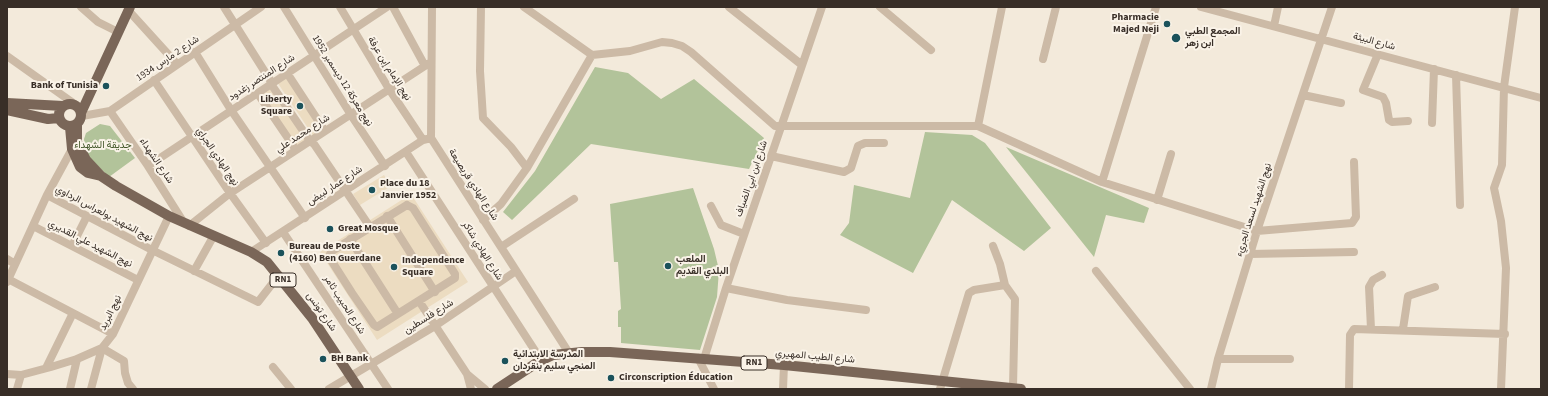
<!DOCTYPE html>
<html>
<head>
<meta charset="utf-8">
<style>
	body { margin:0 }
	#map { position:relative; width:1548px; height:396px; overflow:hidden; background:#f3eadb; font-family:"Source Sans 3",sans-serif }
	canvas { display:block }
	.frame { position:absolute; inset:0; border:8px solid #382e27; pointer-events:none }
</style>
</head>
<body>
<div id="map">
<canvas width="1548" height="396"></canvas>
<div class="frame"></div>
</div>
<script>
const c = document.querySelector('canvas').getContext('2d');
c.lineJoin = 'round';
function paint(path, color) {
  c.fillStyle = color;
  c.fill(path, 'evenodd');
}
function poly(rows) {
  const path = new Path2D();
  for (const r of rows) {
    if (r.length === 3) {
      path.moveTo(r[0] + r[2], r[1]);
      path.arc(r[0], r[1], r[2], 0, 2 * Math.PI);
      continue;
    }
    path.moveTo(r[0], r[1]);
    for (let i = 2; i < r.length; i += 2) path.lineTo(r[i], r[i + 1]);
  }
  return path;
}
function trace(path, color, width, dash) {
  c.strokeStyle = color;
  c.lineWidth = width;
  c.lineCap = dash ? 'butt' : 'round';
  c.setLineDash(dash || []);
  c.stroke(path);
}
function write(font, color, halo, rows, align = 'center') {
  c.font = font + ' "Source Sans 3",Vazirmatn,sans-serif';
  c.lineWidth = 4;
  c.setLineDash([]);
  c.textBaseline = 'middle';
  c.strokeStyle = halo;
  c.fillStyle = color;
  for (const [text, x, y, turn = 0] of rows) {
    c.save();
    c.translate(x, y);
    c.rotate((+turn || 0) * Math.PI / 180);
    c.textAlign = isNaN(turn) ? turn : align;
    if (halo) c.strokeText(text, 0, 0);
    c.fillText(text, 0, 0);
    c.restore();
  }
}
paint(poly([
	[595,67,628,73,661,99,694,79,764,138,749,169,591,144,512,220,503,212,535,171],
	[100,124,110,126,135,158,109,177,85,153,84,139,86,133],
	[925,132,972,135,985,143,1051,228,1024,251,952,200,913,273,840,235,849,223,854,185,910,198],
	[1006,147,1149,208,1144,223,1106,215,1094,257],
	[693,188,714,249,719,270,717,297,700,350,621,343,621,327,618,327,618,311,621,309,618,262,614,262,610,204]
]), '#b2c39a');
paint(poly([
	[287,75,324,131,314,137,277,82],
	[271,87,308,141,297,147,261,94],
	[384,175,391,186,360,205,353,194],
	[411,194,468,282,377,340,320,252]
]), '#ecdcc1');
trace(poly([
	[81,7,98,22,118,32],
	[224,7,270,80,271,84,310,141,314,144,370,227],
	[284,7,351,115,385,166],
	[340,7,389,89,423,140],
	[393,7,425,66],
	[432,7,431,138,569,353],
	[481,7,480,71,483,118,511,147,527,168],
	[524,7,592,55,630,51,662,42,672,43,682,46,691,52,775,126,978,126,1102,182,1257,231,1352,223,1356,217,1354,162],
	[729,7,802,65],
	[880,7,931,50],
	[1201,7,1541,98],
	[128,10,177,64],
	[1274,26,1278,7],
	[195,52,231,110,305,218],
	[1378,54,1363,90,1383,97,1386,103,1389,120,1392,122,1408,121],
	[7,56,76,105],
	[1043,59,1056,7],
	[287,73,325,131],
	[1456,75,1460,205],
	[154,80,230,193,266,243],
	[258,94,296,150],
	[1303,95,1341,103],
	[110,111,148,166,184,223],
	[82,116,110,111,261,7],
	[1432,123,1434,69],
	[978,126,1002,7],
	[406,152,541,360],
	[771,156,844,172,851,168,858,146,865,143,884,143],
	[148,166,387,7],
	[1102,182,1156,7],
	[47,195,152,250,258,302,279,275],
	[1157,200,1171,154],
	[407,205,413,208,455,274,455,278,377,327,374,325,352,293,331,260,330,254,332,251,407,205],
	[711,206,721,225,744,234],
	[387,216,435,292],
	[483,220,501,204,527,168,592,55],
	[33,226,138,280],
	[189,226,229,194,431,62],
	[283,232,388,389],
	[350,239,398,314],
	[72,246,87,216],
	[993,246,1000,264,1005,285,1015,299,1013,387],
	[501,247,574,199],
	[251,252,423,140,431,138],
	[1250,254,1354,252],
	[7,259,15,264],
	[194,271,213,237],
	[1096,271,1190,389],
	[8,279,113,334],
	[7,282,47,195,72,149],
	[726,288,787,300,866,310],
	[419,301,467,374,485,389],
	[1371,329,1369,287,1373,280,1382,275],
	[1403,329,1408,296,1435,287],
	[698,358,714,389],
	[704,359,726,288,822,7],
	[1218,359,1290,359],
	[273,367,291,389],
	[46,368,73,313],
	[7,374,21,375,51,367,77,359,102,348,113,334,169,216],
	[467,374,471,389],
	[17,389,21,375],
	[70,389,77,359],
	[91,389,102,348,124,361,125,373,128,383,133,389],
	[329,389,435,326,516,271],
	[783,389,784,365],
	[940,389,969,293,974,290,1005,285],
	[1211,389,1218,359,1257,231,1332,7],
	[1349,389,1350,335,1354,329,1505,334],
	[1501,389,1506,268,1501,221,1494,188,1502,165,1504,87,1515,7]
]), '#ccbaa6', 8);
trace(poly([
	[7,103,63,106],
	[70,115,11],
	[7,110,48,119,59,118],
	[81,113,130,7],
	[77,124,77,142,86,160,101,176,116,186,169,216,251,252,267,262,312,318,359,389],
	[70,127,72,149,80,167,88,173,101,176],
	[497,389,538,362,553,355,582,352,610,352,784,365,1021,389]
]), '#7a6658', 10);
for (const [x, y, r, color] of [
	[1167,24,4,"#1b525b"],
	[1176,38,5,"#1b525b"],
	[106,86,4,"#1b525b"],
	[300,106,4,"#1b525b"],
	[372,190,4,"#1b525b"],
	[330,229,4,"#1b525b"],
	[281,253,4,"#1b525b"],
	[668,266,4,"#1b525b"],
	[394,267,4,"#1b525b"],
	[323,359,4,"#1b525b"],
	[505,361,4,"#1b525b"],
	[611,378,4,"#1b525b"]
]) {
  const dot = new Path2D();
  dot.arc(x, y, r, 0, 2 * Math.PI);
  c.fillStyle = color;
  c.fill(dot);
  trace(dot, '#faf3e8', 1.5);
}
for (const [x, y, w] of [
	[283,280,26],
	[754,363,26]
]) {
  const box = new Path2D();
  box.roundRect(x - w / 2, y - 7, w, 14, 3);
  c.fillStyle = '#faf3e8';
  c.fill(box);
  trace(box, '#382e27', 1);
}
write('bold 9px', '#382e27', null, [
	["RN1",283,280],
	["RN1",754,363]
]);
write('bold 10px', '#382e27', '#faf3e8', [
	["Pharmacie",1159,18,"right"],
	["Majed Neji",1159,30,"right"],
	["المجمع الطبي",1185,32],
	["ابن زهر",1185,44],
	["Bank of Tunisia",98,86,"right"],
	["Liberty",292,100,"right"],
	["Square",292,112,"right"],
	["Place du 18",380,184],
	["Janvier 1952",380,196],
	["Great Mosque",338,229],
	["Bureau de Poste",289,247],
	["(4160) Ben Guerdane",289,259],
	["الملعب",676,260],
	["البلدي القديم",676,272],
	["Independence",402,261],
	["Square",402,273],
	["المدرسة الابتدائية",513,355],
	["المنجي سليم بنقردان",513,367],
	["BH Bank",331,359],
	["Circonscription Éducation",619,378]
], 'left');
write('10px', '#382e27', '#faf3e8', [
	["شارع البيئة",1374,42,15],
	["شارع 2 مارس 1934",168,59,-34],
	["نهج الإمام إبن عرفة",389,69,58],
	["شارع المنتصر زغدود",262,78,-33],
	["نهج معركة 12 ديسمبر 1952",342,81,58],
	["شارع محمد علي",303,134,-33],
	["نهج الهادي الجراي",217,157,56],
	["شارع الشهداء",156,161,56],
	["شارع ابن ابي الضياف",752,179,-71],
	["شارع الهادي قريصيعة",473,185,57],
	["شارع عمار لبيض",335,186,-33],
	["نهج الشهيد لسعد الجريء",1254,210,-72],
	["نهج الشهيد بولعراس الرداوي",104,214,28],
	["نهج الشهيد علي القديري",90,244,27],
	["شارع الهادي شاكر",482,251,58],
	["شارع الحبيب ثامر",344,305,57],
	["شارع تونس",321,312,55],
	["نهج البريد",111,313,-64],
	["شارع فلسطين",429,317,-32],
	["شارع الطيب المهيري",815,357,5]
]);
write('10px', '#43572a', '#faf3e8', [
	["جديقة الشهداء",103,146]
]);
</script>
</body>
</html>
